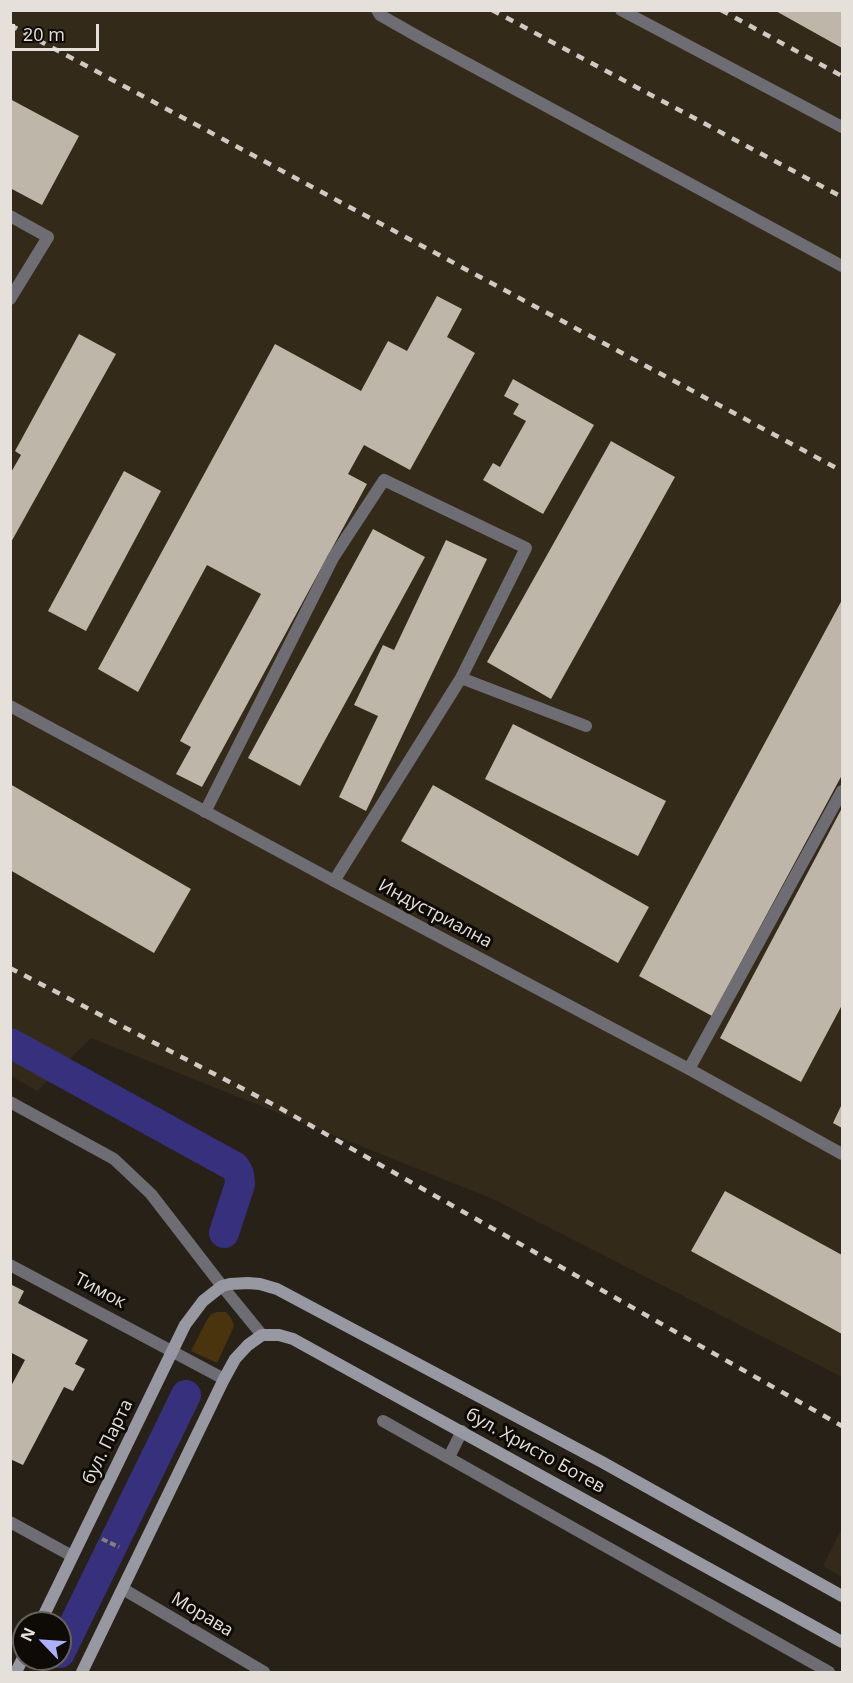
<!DOCTYPE html>
<html>
<head>
<meta charset="utf-8">
<style>
	body { margin:0 }
	#map { position:relative; width:853px; height:1683px; overflow:hidden; background:#282118; font-family:"Open Sans",sans-serif }
	canvas { display:block }
	.frame { position:absolute; inset:0; border:12px solid #e5e1da; pointer-events:none }
	.north { position:absolute; left:12px; top:1611px; width:60px; height:60px; box-sizing:border-box; background:#0e0b07; border:2px solid #64615b; border-radius:50%; rotate:295deg; font-size:16px; font-weight:700; line-height:24px; text-align:center; color:#e5e1da }
	.north::after { content:''; display:block; margin:auto; width:21px; height:27px; background:#acaffb; clip-path:polygon(50% 0,100% 100%,50% 72%,0 100%) }
	.scale { position:absolute; left:12px; top:24px; width:87px; height:27px; box-sizing:border-box; border:3px solid #e5e1da; border-top:0; padding-left:8px; font-size:18px; line-height:21px; white-space:nowrap; color:#e5e1da; -webkit-text-stroke:4px #0e0b07; paint-order:stroke }
</style>
</head>
<body>
<div id="map">
<canvas width="853" height="1683"></canvas>
<div class="frame"></div>
<div class="north">N</div>
<div class="scale">20 m</div>
</div>
<script>
const c = document.querySelector('canvas').getContext('2d');
c.lineJoin = 'round';
function paint(path, color) {
  c.fillStyle = color;
  c.fill(path, 'evenodd');
}
function poly(rows) {
  const path = new Path2D();
  for (const r of rows) {
    path.moveTo(r[0], r[1]);
    for (let i = 2; i < r.length; i += 2) path.lineTo(r[i], r[i + 1]);
  }
  return path;
}
function trace(path, color, width, dash) {
  c.strokeStyle = color;
  c.lineWidth = width;
  c.lineCap = dash ? 'butt' : 'round';
  c.setLineDash(dash || []);
  c.stroke(path);
}
function write(font, color, halo, rows, align = 'center') {
  c.font = font + ' "Open Sans",sans-serif';
  c.lineWidth = 6;
  c.setLineDash([]);
  c.textBaseline = 'middle';
  c.strokeStyle = halo;
  c.fillStyle = color;
  for (const [text, x, y, turn = 0] of rows) {
    c.save();
    c.translate(x, y);
    c.rotate((+turn || 0) * Math.PI / 180);
    c.textAlign = isNaN(turn) ? turn : align;
    if (halo) c.strokeText(text, 0, 0);
    c.fillText(text, 0, 0);
    c.restore();
  }
}
paint(poly([
	[10,11,842,11,842,1377,493,1199,91,1038,37,1091,11,1076],
	[842,1528,842,1577,823,1566]
]), '#342a1a');
paint(poly([
	[217,1312,226,1312,231,1318,234,1326,217,1363,191,1351,207,1320,211,1314]
]), '#4a340d');
trace(poly([
	[10,1043,235,1167,239,1174,240,1184,224,1233],
	[60,1653,186,1395]
]), '#37307d', 30);
paint(poly([
	[774,10,842,10,842,48],
	[10,99,79,136,42,205,10,188],
	[437,296,462,309,447,337,475,353,410,470,364,445,348,474,367,484,202,787,176,774,191,747,180,741,261,594,207,565,138,692,98,669,275,344,361,391,388,341,407,351],
	[79,334,116,354,10,544,10,474,21,455,15,451],
	[513,379,594,425,543,514,483,480,493,463,500,467,526,421,513,414,519,404,504,396],
	[611,441,675,477,551,699,487,662],
	[124,471,161,491,86,631,48,611],
	[373,529,425,557,300,786,248,758],
	[446,540,487,559,366,811,339,797,378,716,354,705,383,645,394,650],
	[842,600,842,775,712,1016,639,976],
	[513,724,666,801,638,856,485,779],
	[10,784,191,889,154,953,10,870],
	[433,785,649,907,618,963,401,841],
	[842,808,842,1005,801,1082,720,1038],
	[842,1104,842,1128,833,1123],
	[725,1191,842,1255,842,1334,691,1251],
	[10,1284,24,1291,18,1303,88,1340,75,1364,85,1369,73,1391,64,1387,23,1465,10,1459,10,1388,25,1360,10,1352]
]), '#beb6a9');
trace(poly([
	[102,1539,119,1547]
]), '#858078', 4, [6, 3]);
trace(poly([
	[377,10,380,15,424,40,842,266],
	[621,10,842,127],
	[10,216,48,237,10,299],
	[461,678,586,726],
	[205,812,333,558,384,480,526,548,461,678,334,881],
	[689,1069,842,791],
	[383,1421,829,1672],
	[449,1457,462,1431]
]), '#6d6d73', 12);
trace(poly([
	[10,706,334,881,689,1069,842,1154],
	[10,1102,114,1159,151,1194,222,1286,262,1335],
	[10,1265,224,1379],
	[10,1522,72,1556],
	[123,1589,264,1672]
]), '#6d6d73', 12);
trace(poly([
	[40,1623,185,1325,203,1301,222,1286,230,1284,248,1283,260,1284,277,1289,602,1462,842,1596],
	[16,1672,24,1656],
	[82,1672,224,1379,235,1359,248,1345,262,1335,279,1335,293,1339,842,1642]
]), '#9798a1', 12);
trace(poly([
	[492,10,842,197],
	[721,10,842,76],
	[10,25,842,471],
	[10,968,278,1107,842,1426]
]), '#cfcac3', 4.5, [8, 8]);
write('18px', '#e5e1da', '#0e0b07', [
	["Индустриална",435,914,28],
	["Тимок",100,1291,28],
	["бул. Парта",108,1442,-64],
	["бул. Христо Ботев",535,1451,29],
	["Морава",202,1615,31]
]);
</script>
</body>
</html>
